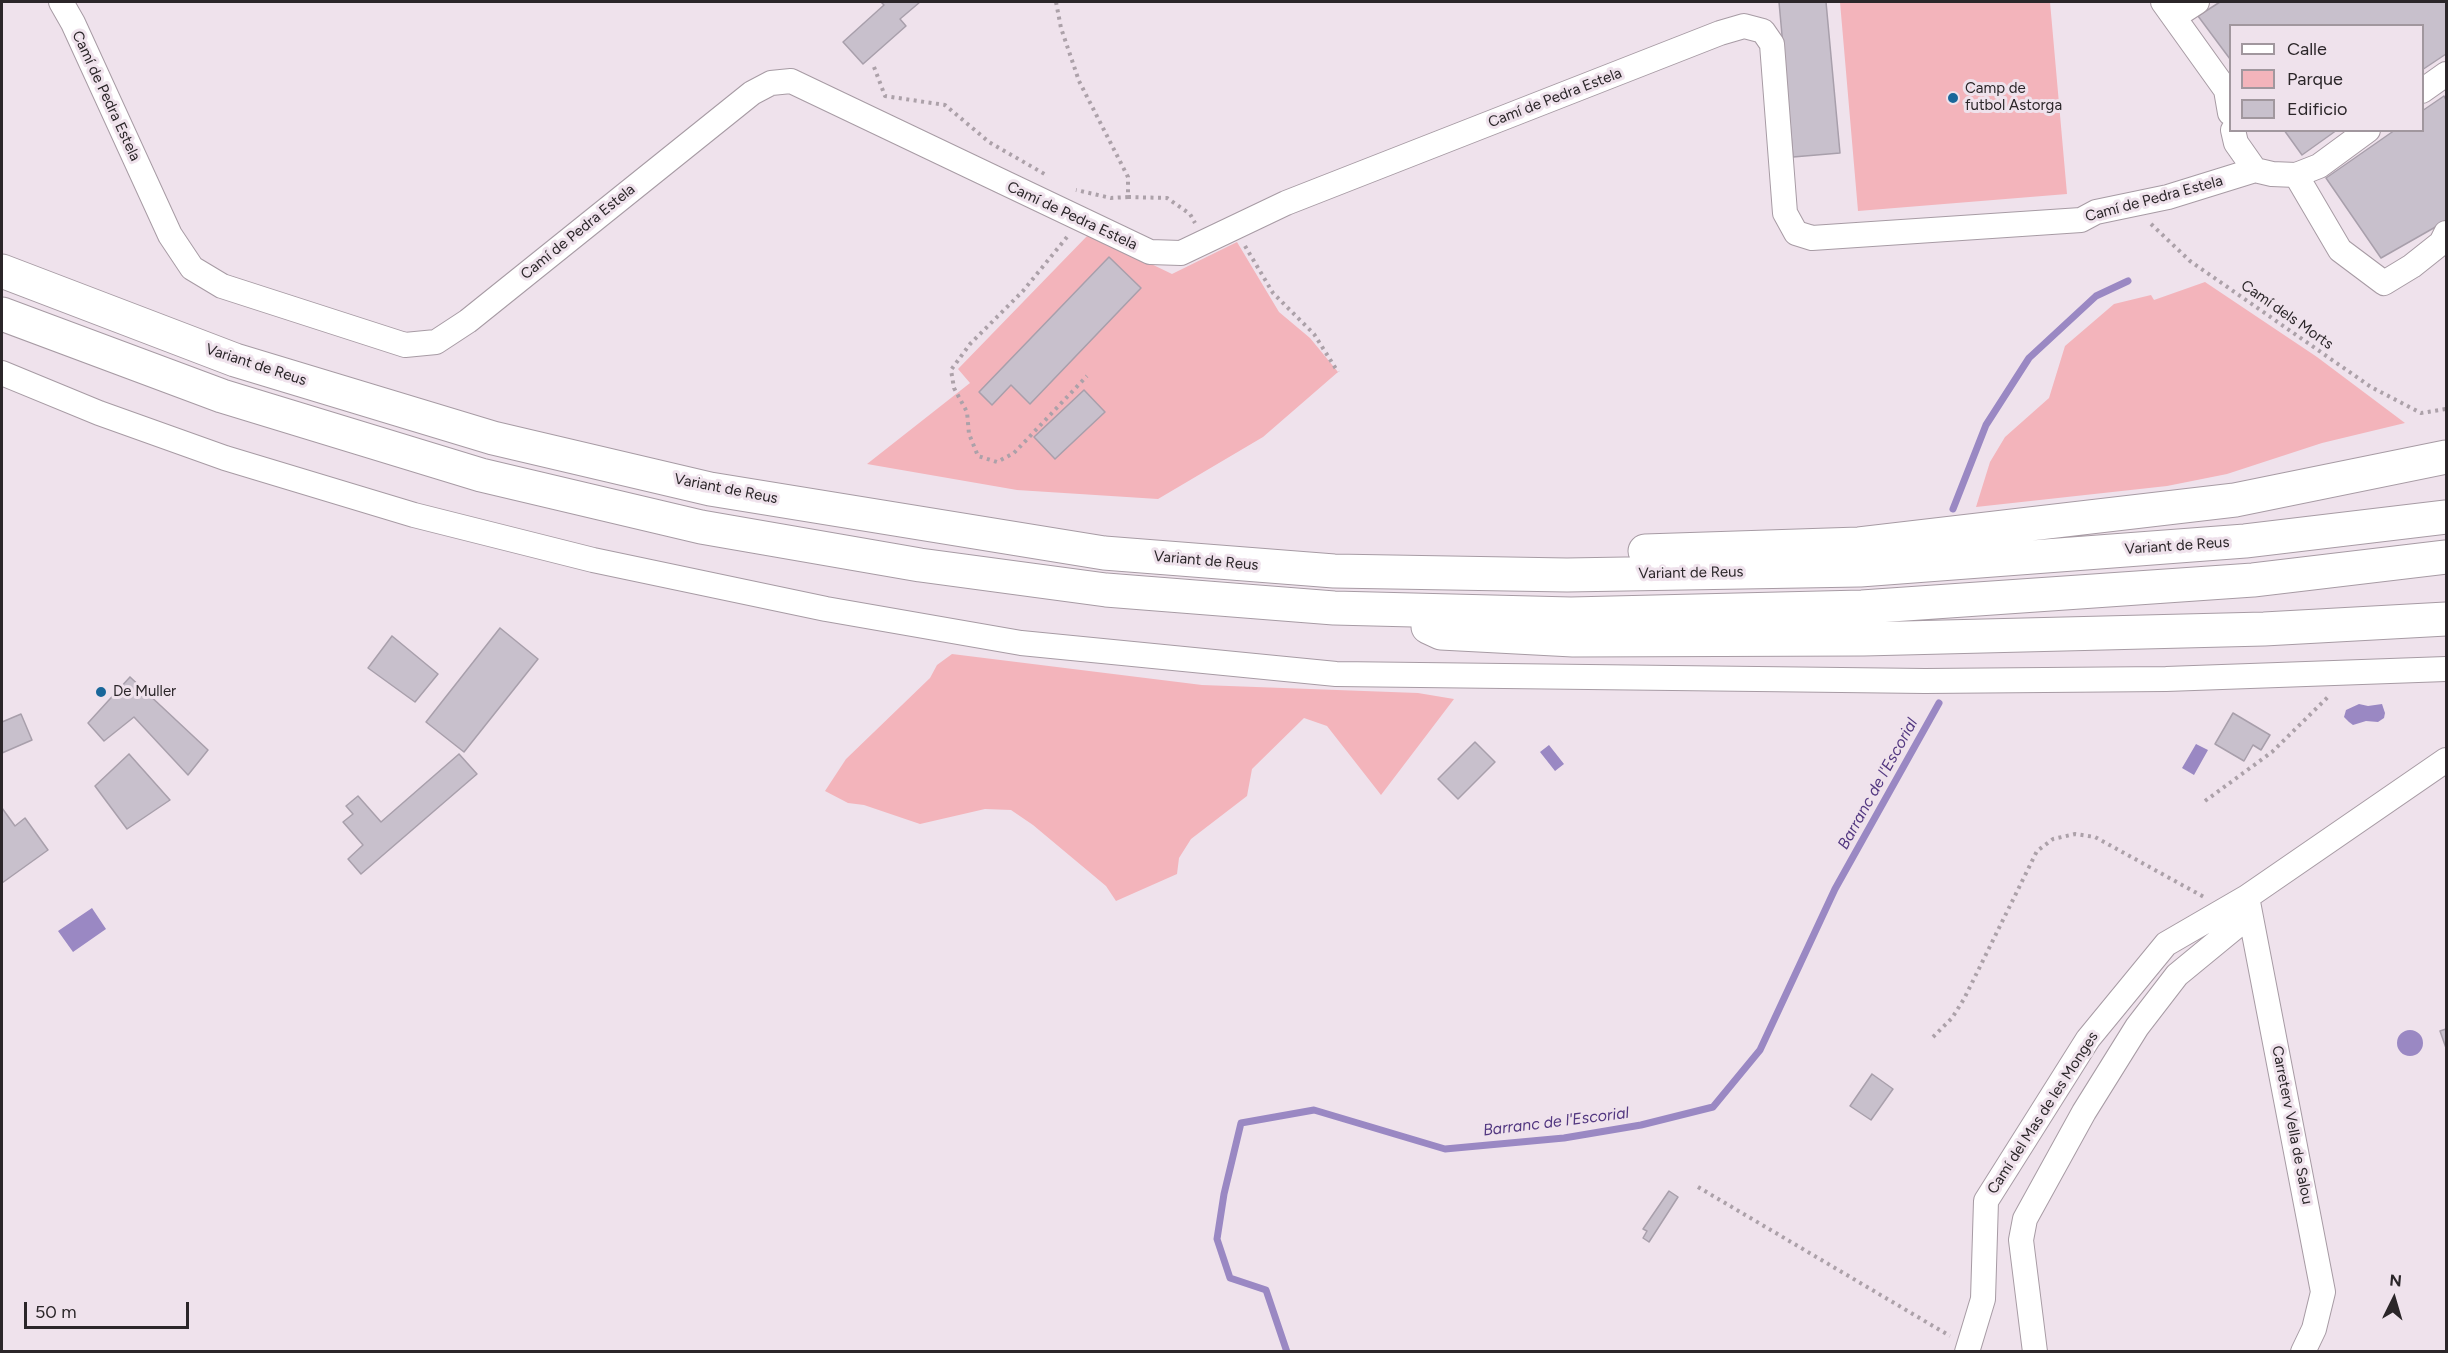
<!DOCTYPE html>
<html>
<head>
<meta charset="utf-8">
<style>
	body { margin:0 }
	#map { position:relative; width:2448px; height:1353px; overflow:hidden; background:#efe2ec; font-family:Figtree,sans-serif }
	canvas { display:block }
	.frame { position:absolute; inset:0; border:3px solid #2b2629; pointer-events:none }
	.legend { position:absolute; left:2229px; top:24px; width:195px; height:108px; box-sizing:border-box; background:#efe2ec; border:2px solid #a1979e; margin:0; padding:8px 10px; list-style:none; font-size:18px; color:#2b2629 }
	.legend li { display:flex; align-items:center; gap:12px; height:30px }
	.legend b { width:30px; border:2px solid #a1979e }
	.north { position:absolute; left:2364px; top:1269px; width:60px; height:60px; -webkit-text-stroke:4px #efe2ec; paint-order:stroke; rotate:5deg; font-size:16px; font-weight:700; line-height:24px; text-align:center; color:#2b2629 }
	.north::after { content:''; display:block; margin:auto; width:21px; height:27px; background:#2b2629; clip-path:polygon(50% 0,100% 100%,50% 72%,0 100%) }
	.scale { position:absolute; left:24px; top:1302px; width:165px; height:27px; box-sizing:border-box; border:3px solid #2b2629; border-top:0; padding-left:8px; font-size:18px; line-height:21px; white-space:nowrap; color:#2b2629; -webkit-text-stroke:4px #efe2ec; paint-order:stroke }
</style>
</head>
<body>
<div id="map">
<canvas width="2448" height="1353"></canvas>
<div class="frame"></div>
<ul class="legend">
<li><b style="height:8px;background:#fff"></b>Calle</li>
<li><b style="height:16px;background:#f3b4bb"></b>Parque</li>
<li><b style="height:16px;background:#c8c0cc"></b>Edificio</li>
</ul>
<div class="north">N</div>
<div class="scale">50 m</div>
</div>
<script>
const c = document.querySelector('canvas').getContext('2d');
c.lineJoin = 'round';
function paint(path, color) {
  c.fillStyle = color;
  c.fill(path, 'evenodd');
}
function poly(rows) {
  const path = new Path2D();
  for (const r of rows) {
    if (r.length === 3) {
      path.moveTo(r[0] + r[2], r[1]);
      path.arc(r[0], r[1], r[2], 0, 2 * Math.PI);
      continue;
    }
    path.moveTo(r[0], r[1]);
    for (let i = 2; i < r.length; i += 2) path.lineTo(r[i], r[i + 1]);
  }
  return path;
}
function trace(path, color, width, dash) {
  c.strokeStyle = color;
  c.lineWidth = width;
  c.lineCap = dash ? 'butt' : 'round';
  c.setLineDash(dash || []);
  c.stroke(path);
}
function write(font, color, halo, rows, align = 'center') {
  c.font = font + ' Figtree,sans-serif';
  c.lineWidth = 6;
  c.setLineDash([]);
  c.textBaseline = 'middle';
  c.strokeStyle = halo;
  c.fillStyle = color;
  for (const [text, x, y, turn = 0] of rows) {
    c.save();
    c.translate(x, y);
    c.rotate((+turn || 0) * Math.PI / 180);
    c.textAlign = isNaN(turn) ? turn : align;
    if (halo) c.strokeText(text, 0, 0);
    c.fillText(text, 0, 0);
    c.restore();
  }
}
paint(poly([
	[1840,2,2050,2,2067,194,1858,211],
	[1089,234,1172,274,1237,242,1279,312,1310,338,1338,372,1263,437,1158,499,1017,490,867,464,970,383,958,369],
	[2205,282,2317,357,2405,423,2322,443,2227,474,2167,486,1976,507,1990,462,2005,437,2049,398,2065,346,2114,304,2151,295,2154,300],
	[952,654,1202,685,1418,693,1454,699,1381,795,1327,726,1304,718,1252,769,1247,796,1191,839,1179,858,1177,874,1116,901,1106,886,1033,825,1011,810,985,809,920,824,864,805,848,803,825,791,846,759,930,678,937,665]
]), '#f3b4bb');
paint(poly([
	[2359,704,2368,706,2382,704,2385,713,2384,718,2378,722,2366,721,2353,725,2349,722,2344,717,2346,710],
	[2196,744,2208,750,2194,775,2182,768],
	[1549,745,1564,764,1555,771,1540,752],
	[92,908,106,929,73,952,58,931],
	[2410,1043,13]
]), '#9a88c3');
trace(poly([
	[1953,509,1986,425,2029,358,2096,296,2128,281],
	[1287,1352,1266,1290,1230,1278,1217,1239,1224,1194,1241,1123,1314,1110,1445,1149,1564,1138,1641,1125,1713,1107,1760,1050,1835,889,1939,703]
]), '#9a88c3', 7);
const building = poly([
	[881,2,920,2,900,19,906,26,863,64,843,42,884,5,881,2],
	[1779,2,1826,2,1840,153,1793,157,1779,2],
	[2220,2,2446,2,2446,54,2422,70,2422,26,2230,26,2230,59,2198,16,2220,2],
	[2444,96,2446,100,2446,221,2381,258,2326,178,2395,130,2422,130,2422,111,2444,96],
	[2284,130,2337,130,2302,155,2284,130],
	[1109,257,1141,288,1030,404,1011,385,992,405,979,392,1109,257],
	[1084,390,1105,412,1055,459,1034,437,1084,390],
	[500,628,538,659,464,752,426,722,500,628],
	[392,636,438,674,415,702,368,668,392,636],
	[130,677,208,750,188,775,134,717,104,741,88,723,130,677],
	[2233,713,2270,735,2261,750,2253,745,2244,761,2215,744,2233,713],
	[21,714,32,740,2,753,2,722,21,714],
	[1475,742,1495,762,1458,799,1438,779,1475,742],
	[129,754,170,800,127,829,95,786,129,754],
	[459,754,477,774,361,874,348,859,363,845,343,822,353,814,346,806,358,796,381,822,459,754],
	[2,808,15,826,25,818,48,850,2,883,2,808],
	[2446,1029,2446,1048,2440,1031,2446,1029],
	[1872,1074,1893,1089,1871,1120,1850,1106,1872,1074],
	[1669,1191,1678,1197,1649,1242,1643,1238,1647,1231,1643,1229,1669,1191]
]);
paint(building, '#c8c0cc');
trace(building, '#a89fab', 1.5);
const minor = poly([
	[61,2,73,23,170,235,192,268,222,286,405,345,436,342,468,321,752,93,771,83,791,81,1150,252,1181,253,1286,203,1720,33,1744,26,1763,31,1772,44,1785,213,1796,233,1812,238,2081,220,2096,212,2168,197,2255,170],
	[2163,2,2226,90,2230,113],
	[2174,17,2197,2],
	[2422,91,2446,74],
	[2233,130,2236,143,2255,170,2272,174,2296,175,2319,166,2368,130],
	[2296,175,2340,250,2384,283,2412,266,2441,243,2446,233],
	[2,373,99,413,225,458,414,515,593,560,826,609,1021,643,1336,674,1925,681,2166,679,2446,669],
	[2248,902,2323,1292,2314,1329,2303,1352],
	[1967,1352,1983,1299,1986,1201,2088,1039,2166,944,2247,897,2446,760],
	[2035,1352,2021,1240,2025,1219,2084,1112,2137,1027,2177,975,2250,915]
]);
const highway = poly([
	[2,271,235,360,493,438,710,489,1104,553,1334,571,1567,575,1860,570,2245,541,2446,517],
	[2,314,222,396,481,475,701,527,920,565,1106,590,1334,608,1571,614,1862,607,2253,580,2446,557],
	[1645,551,1859,544,2235,500,2446,457],
	[1428,627,1441,633,1573,640,1864,639,2264,629,2446,619]
]);
trace(minor, '#a79ba4', 26);
trace(highway, '#a79ba4', 35);
trace(poly([
	[1056,2,1061,28,1079,81,1128,177,1128,197,1111,198,1076,190],
	[874,67,885,96,945,105,989,142,1048,176],
	[1128,197,1167,198,1190,214,1195,223],
	[2151,224,2190,261,2371,387,2421,413,2446,409],
	[1067,237,1023,291,970,344,951,370,954,388,967,412,969,434,978,456,997,462,1014,453,1087,376],
	[1245,246,1273,293,1314,334,1338,372],
	[2205,801,2272,752,2330,695],
	[1933,1037,1952,1018,1964,999,2037,851,2053,839,2075,834,2095,837,2204,897],
	[1698,1187,1950,1336]
]), '#aca1a9', 4, [3, 4.5]);
trace(minor, '#fff', 24);
trace(highway, '#fff', 33);
for (const [x, y, r, color] of [
	[1953,98,6,"#19679a"],
	[101,692,6,"#19679a"]
]) {
  const dot = new Path2D();
  dot.arc(x, y, r, 0, 2 * Math.PI);
  c.fillStyle = color;
  c.fill(dot);
  trace(dot, '#efe2ec', 2);
}
write('15px', '#2b2629', '#efe2ec', [
	["Camp de",1965,89],
	["futbol Astorga",1965,106],
	["De Muller",113,692]
], 'left');
write('15px', '#2b2629', '#efe2ec', [
	["Camí de Pedra Estela",106,96,65],
	["Camí de Pedra Estela",1555,98,-21],
	["Camí de Pedra Estela",2154,199,-15],
	["Camí de Pedra Estela",1072,216,25],
	["Camí de Pedra Estela",578,232,-39],
	["Camí dels Morts",2287,315,35],
	["Variant de Reus",256,365,18],
	["Variant de Reus",726,489,11],
	["Variant de Reus",2177,546,-4],
	["Variant de Reus",1206,561,5],
	["Variant de Reus",1691,573,-1],
	["Camí del Mas de les Monges",2043,1113,-57],
	["Carreterv Vella de Salou",2292,1125,79]
]);
write('italic 16px', '#533881', '#efe2ec', [
	["Barranc de l'Escorial",1878,784,-61],
	["Barranc de l'Escorial",1556,1122,-7]
]);
</script>
</body>
</html>
